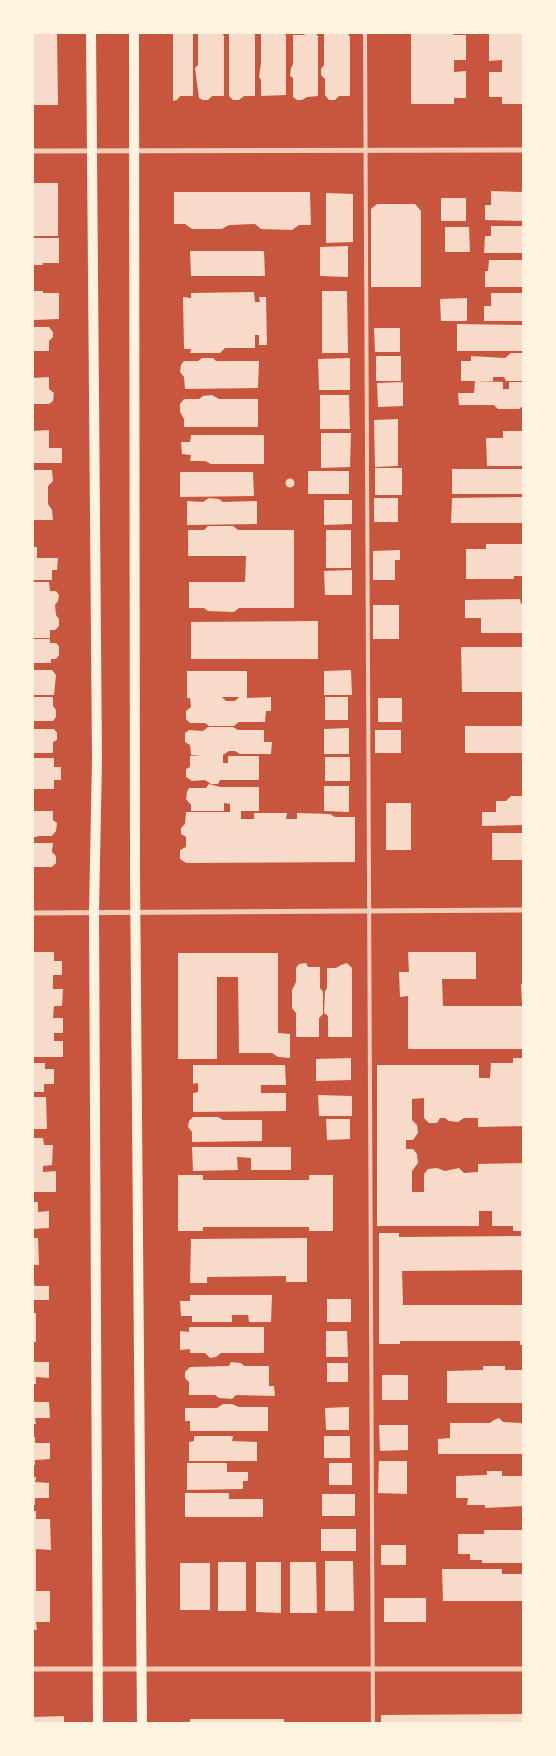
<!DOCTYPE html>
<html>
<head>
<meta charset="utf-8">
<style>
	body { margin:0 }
	#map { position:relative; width:556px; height:1756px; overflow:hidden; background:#c8553d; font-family:Arial,sans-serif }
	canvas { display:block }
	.frame { position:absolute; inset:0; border:34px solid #fff3e0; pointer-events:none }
</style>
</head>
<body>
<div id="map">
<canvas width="556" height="1756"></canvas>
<div class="frame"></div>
</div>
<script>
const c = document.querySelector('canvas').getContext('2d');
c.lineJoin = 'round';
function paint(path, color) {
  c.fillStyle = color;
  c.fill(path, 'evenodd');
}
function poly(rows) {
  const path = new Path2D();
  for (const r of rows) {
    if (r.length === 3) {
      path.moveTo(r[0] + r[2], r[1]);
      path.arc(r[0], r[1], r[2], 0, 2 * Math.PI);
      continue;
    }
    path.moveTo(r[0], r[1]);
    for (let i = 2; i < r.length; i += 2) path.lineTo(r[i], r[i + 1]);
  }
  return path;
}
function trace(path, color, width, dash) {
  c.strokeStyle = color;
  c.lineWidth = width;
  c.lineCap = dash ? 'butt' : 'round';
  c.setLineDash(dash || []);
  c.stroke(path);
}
paint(poly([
	[32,32,57,32,58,105,32,105],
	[173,32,193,32,193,96,180,96,177,100,173,101],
	[198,32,221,32,224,36,224,96,212,96,208,100,203,100,199,98,195,68,198,65],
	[229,32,253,32,255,35,255,96,244,96,239,100,233,100,229,96],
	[261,32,285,32,286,37,286,95,261,96,261,80,259,77,261,63],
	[307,32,315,33,318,36,318,96,307,97,302,100,297,100,293,97,293,78,290,76,291,68,293,64,293,35,304,35],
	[324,32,347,32,350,37,350,96,339,96,335,100,329,100,325,95,325,79,321,75,321,69,324,65],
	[411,32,454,32,453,35,466,35,466,60,454,60,454,72,466,71,466,98,454,98,454,104,411,104],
	[502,32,524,32,524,104,502,104,502,97,489,97,489,72,502,72,502,60,489,61,489,34,502,34],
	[32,183,58,183,58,236,32,236],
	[524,189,524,221,485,220,485,205,491,205,491,191,521,192],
	[174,192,310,192,311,225,299,225,292,230,261,229,255,224,229,225,222,229,192,229,185,224,174,224],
	[326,193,353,194,353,242,326,243],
	[441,198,466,198,466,221,441,221],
	[377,204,415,204,421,211,421,287,371,287,371,209],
	[491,226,524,226,524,253,484,253,485,236,491,236],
	[445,227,469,227,470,252,445,252],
	[34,238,59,238,59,263,43,263,43,265,32,265],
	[348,246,348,277,320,276,320,247],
	[190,251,264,251,265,276,191,276],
	[489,260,524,260,524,287,485,287,485,271,488,271],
	[32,291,43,291,43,293,59,293,59,319,34,320,34,315,32,315],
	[322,291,347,291,348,353,322,353],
	[254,292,255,302,260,302,259,297,266,297,267,345,259,345,259,335,255,335,255,348,225,348,220,353,190,353,191,349,184,349,183,297,191,298,191,293],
	[491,293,524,293,524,321,484,321,484,306,491,306],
	[467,298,467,321,441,321,440,299],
	[457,324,524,325,524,351,457,351],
	[32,327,49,327,53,332,53,337,49,341,49,351,32,351],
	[374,328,400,328,400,352,375,352],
	[511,353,524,353,524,381,506,381,504,377,493,377,493,381,461,381,461,361,471,361,471,356,505,358],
	[376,356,401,356,401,381,376,381],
	[202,358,213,358,216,361,259,361,258,388,185,389,184,377,180,372,181,365,184,361,198,361],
	[350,358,350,390,319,390,318,359],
	[49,377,49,389,54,393,53,401,49,404,32,404,32,378],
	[475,381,503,382,503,389,509,389,509,382,524,382,524,405,519,409,498,409,494,405,459,405,458,393,474,393],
	[403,382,403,406,378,407,377,383],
	[212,395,219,399,258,399,258,427,184,427,184,419,180,412,180,404,184,399,199,399,203,396],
	[320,395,349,395,350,429,320,429],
	[398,419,398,466,375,467,374,420],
	[49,430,49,448,62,448,62,463,32,463,32,431],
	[503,431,524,431,524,466,487,466,486,438,503,438],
	[321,433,351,433,350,467,321,468],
	[191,435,264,435,264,464,211,464,205,461,190,461,191,455,182,454,181,442,190,442],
	[375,468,402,468,402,495,375,495],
	[452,469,524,469,524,494,452,494],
	[32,470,52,470,53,481,48,486,48,504,52,510,53,520,32,520],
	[308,471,349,471,349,494,308,494],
	[180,472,253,472,254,496,180,497],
	[290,483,4.5],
	[524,497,524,523,451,523,452,498],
	[209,498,219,499,223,502,257,501,257,524,187,525,187,501,203,502],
	[374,498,398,498,398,522,374,522],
	[324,500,352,500,352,524,324,525],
	[208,526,233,526,238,530,294,530,294,608,239,608,234,612,208,611,204,608,189,608,189,582,245,582,246,556,188,556,188,530,204,530],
	[326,530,351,530,351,568,326,568],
	[486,544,524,544,524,576,514,576,514,579,466,579,466,549,486,549],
	[32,547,37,547,37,558,58,558,57,570,52,570,52,580,32,580],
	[400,550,400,560,395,560,395,580,373,580,373,551],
	[352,570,352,595,325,595,324,571],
	[32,582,49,582,50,591,56,591,59,595,58,601,55,605,56,615,59,619,59,626,55,630,50,630,50,638,32,638],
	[520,599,521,604,524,604,524,633,481,633,481,618,465,618,465,600],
	[373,605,399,605,399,639,373,639],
	[318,621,318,659,191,659,191,622],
	[32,639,50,639,50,643,56,643,59,646,59,655,56,659,51,659,51,663,32,663],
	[461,647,524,647,524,692,462,692],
	[32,670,52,670,56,675,54,695,32,695],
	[351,670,352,695,324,695,324,671],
	[187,671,247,671,247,698,271,697,271,711,266,711,265,722,239,722,234,726,209,726,205,723,190,723,186,719,186,711,191,707,190,698,187,698],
	[222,697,239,697,235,701,226,701],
	[32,697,53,697,53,706,56,710,56,717,53,721,32,721],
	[325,697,348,697,348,720,325,720],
	[378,698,402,698,402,722,378,722],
	[465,726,524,726,524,753,465,753],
	[208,727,233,727,238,730,264,730,264,742,272,742,271,754,240,754,235,751,229,751,223,755,223,763,228,763,228,756,259,756,259,780,220,780,218,784,211,784,205,780,192,781,186,777,186,769,190,767,190,756,202,755,191,755,190,745,185,742,185,733,189,730,203,731],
	[349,728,349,754,324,754,324,729],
	[32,729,54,729,57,733,57,740,53,742,53,753,32,753],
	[375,730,401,730,401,753,375,753],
	[325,757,350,757,350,781,325,781],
	[32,758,54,758,54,767,61,767,61,780,54,780,54,789,32,789],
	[209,784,220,787,259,787,259,811,241,811,241,819,254,819,254,813,287,813,286,819,297,819,297,813,330,814,335,817,355,817,355,862,186,863,180,859,180,850,186,847,186,837,181,834,181,828,185,824,186,812,230,812,230,804,224,803,224,811,191,811,191,805,186,799,187,792,189,788,206,788],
	[324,786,349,786,349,812,324,811],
	[511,796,522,796,524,798,524,825,482,826,482,812,496,812,496,801,506,801],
	[386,803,411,803,411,850,386,850],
	[32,811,53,811,53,820,57,823,56,831,52,836,39,836,32,838],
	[492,833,524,833,524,860,492,860],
	[32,843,53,843,52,852,56,856,56,863,52,867,32,867],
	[32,952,54,952,54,961,62,961,62,975,53,975,53,989,63,989,62,1006,54,1006,53,1018,63,1018,63,1033,54,1033,54,1041,63,1041,63,1057,32,1057],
	[408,952,476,952,476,979,442,979,443,1006,524,1006,524,1049,408,1049,408,996,400,997,399,972,409,972],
	[178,953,278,953,278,1033,290,1034,290,1058,278,1057,272,1053,239,1053,238,977,217,977,217,1059,178,1059],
	[306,963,308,967,320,967,320,988,323,992,323,1014,319,1018,319,1037,296,1037,296,1013,292,1008,292,990,296,982,296,968,299,964],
	[347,963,352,968,352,1037,328,1037,328,1016,324,1013,325,991,327,988,327,968,336,968,341,965],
	[521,984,524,984,524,1004,522,1004],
	[351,1058,351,1080,316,1081,316,1059],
	[513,1058,524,1058,524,1126,478,1127,478,1118,464,1118,458,1122,449,1121,445,1118,440,1118,437,1123,429,1123,424,1118,424,1098,412,1099,412,1120,417,1125,418,1133,413,1140,406,1140,406,1149,413,1149,417,1154,418,1163,412,1171,412,1192,424,1192,424,1174,428,1169,437,1168,445,1171,459,1168,464,1173,478,1172,478,1164,524,1163,524,1270,402,1271,403,1305,524,1305,524,1345,520,1345,520,1341,400,1341,400,1344,379,1344,379,1233,399,1233,399,1237,521,1236,521,1231,513,1231,513,1226,492,1226,492,1211,479,1211,479,1226,377,1226,377,1065,479,1065,479,1078,490,1078,491,1063,513,1063],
	[32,1063,45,1063,45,1069,54,1069,54,1084,44,1084,44,1092,32,1092],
	[193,1065,285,1065,286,1085,261,1085,261,1093,286,1093,286,1111,193,1112,193,1093,198,1092,198,1083,193,1084],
	[318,1095,352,1096,352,1116,319,1116],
	[32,1097,46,1097,47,1129,32,1129],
	[193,1117,218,1117,223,1120,262,1120,262,1141,192,1142,192,1132,188,1127,189,1121],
	[326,1119,350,1119,350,1139,327,1140],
	[32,1138,43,1138,44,1145,53,1145,52,1165,43,1166,43,1172,56,1171,56,1192,32,1192],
	[192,1147,291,1147,291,1170,251,1170,251,1158,237,1157,238,1170,193,1171],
	[178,1175,203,1175,203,1180,309,1180,309,1175,333,1175,333,1231,309,1231,309,1227,203,1227,203,1231,178,1231],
	[32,1202,38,1202,38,1212,49,1211,49,1228,32,1229],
	[32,1238,38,1238,39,1265,32,1265],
	[307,1238,307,1282,286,1282,286,1276,207,1277,207,1283,190,1283,191,1239],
	[32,1279,35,1286,49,1286,49,1300,34,1300,34,1307,32,1307],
	[190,1295,272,1295,271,1322,249,1322,248,1315,232,1315,232,1322,192,1322,192,1316,181,1316,180,1301,190,1301],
	[327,1299,351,1299,351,1322,327,1322],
	[32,1313,36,1313,36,1342,32,1342],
	[189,1327,264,1327,264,1353,221,1353,216,1357,210,1358,205,1353,190,1353,190,1349,180,1350,180,1331,189,1332],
	[326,1331,347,1331,348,1357,326,1357],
	[32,1355,34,1355,34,1362,49,1362,49,1378,36,1377,36,1384,32,1384],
	[231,1362,241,1363,244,1366,269,1366,269,1386,274,1386,275,1396,236,1395,232,1399,219,1398,215,1395,189,1395,189,1382,185,1378,185,1372,190,1367,229,1366],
	[327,1363,348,1363,348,1382,327,1382],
	[483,1366,505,1366,505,1370,524,1370,522,1403,447,1403,447,1371,483,1370],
	[382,1375,408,1375,408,1400,382,1400],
	[32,1393,34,1393,34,1402,49,1402,50,1418,35,1418,36,1424,32,1424],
	[223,1404,232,1404,239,1407,268,1407,268,1431,190,1431,190,1421,185,1421,185,1408,217,1408],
	[349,1407,349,1430,326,1430,325,1408],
	[499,1418,503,1422,521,1423,524,1426,524,1454,438,1454,438,1439,450,1438,450,1423,490,1423,494,1420],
	[379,1425,408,1425,408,1450,380,1451],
	[194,1436,233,1436,232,1441,257,1442,257,1461,189,1461,189,1442,194,1441],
	[324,1436,350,1436,350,1458,324,1458],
	[32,1437,35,1437,35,1443,50,1443,50,1459,35,1460,35,1465,32,1465],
	[379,1461,407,1461,407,1494,378,1493],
	[187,1463,227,1463,227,1472,248,1472,248,1481,243,1481,243,1489,187,1490],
	[329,1463,352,1463,352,1485,329,1485],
	[487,1471,502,1471,502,1476,524,1476,524,1506,485,1508,485,1505,467,1505,468,1498,456,1498,456,1476,487,1475],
	[32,1477,36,1477,35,1482,49,1483,49,1498,35,1498,35,1505,32,1505],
	[185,1493,229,1493,229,1499,263,1499,263,1517,185,1517],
	[322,1494,355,1494,355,1516,322,1516],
	[32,1511,36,1511,36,1519,50,1519,51,1550,36,1549,36,1591,50,1591,50,1622,36,1622,37,1630,32,1630],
	[321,1529,356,1529,356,1551,321,1551],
	[484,1530,524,1530,524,1563,482,1563,482,1560,470,1560,470,1554,458,1554,458,1534,484,1534],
	[381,1545,406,1545,406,1565,381,1565],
	[325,1561,353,1561,354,1611,325,1611],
	[218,1562,246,1562,246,1611,218,1611],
	[256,1562,281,1562,281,1613,256,1612],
	[290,1562,316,1562,317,1613,290,1613],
	[180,1563,210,1563,210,1610,180,1610],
	[442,1569,502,1569,502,1574,524,1574,524,1601,443,1601],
	[384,1598,426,1598,426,1622,384,1622],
	[524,1714,524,1724,381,1724,381,1715],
	[64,1716,64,1724,32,1724,32,1717],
	[190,1719,284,1719,284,1724,190,1724]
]), '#f7dbc8');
trace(poly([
	[365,32,373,1724]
]), '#f1ccb7', 4);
trace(poly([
	[32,151,524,150],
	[32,913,524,910],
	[32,1669,524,1669]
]), '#f1ccb7', 5);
trace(poly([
	[91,32,97,759,94,912,98,1724],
	[134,32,135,872,142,1724]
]), '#fff3e0', 10);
</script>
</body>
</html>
